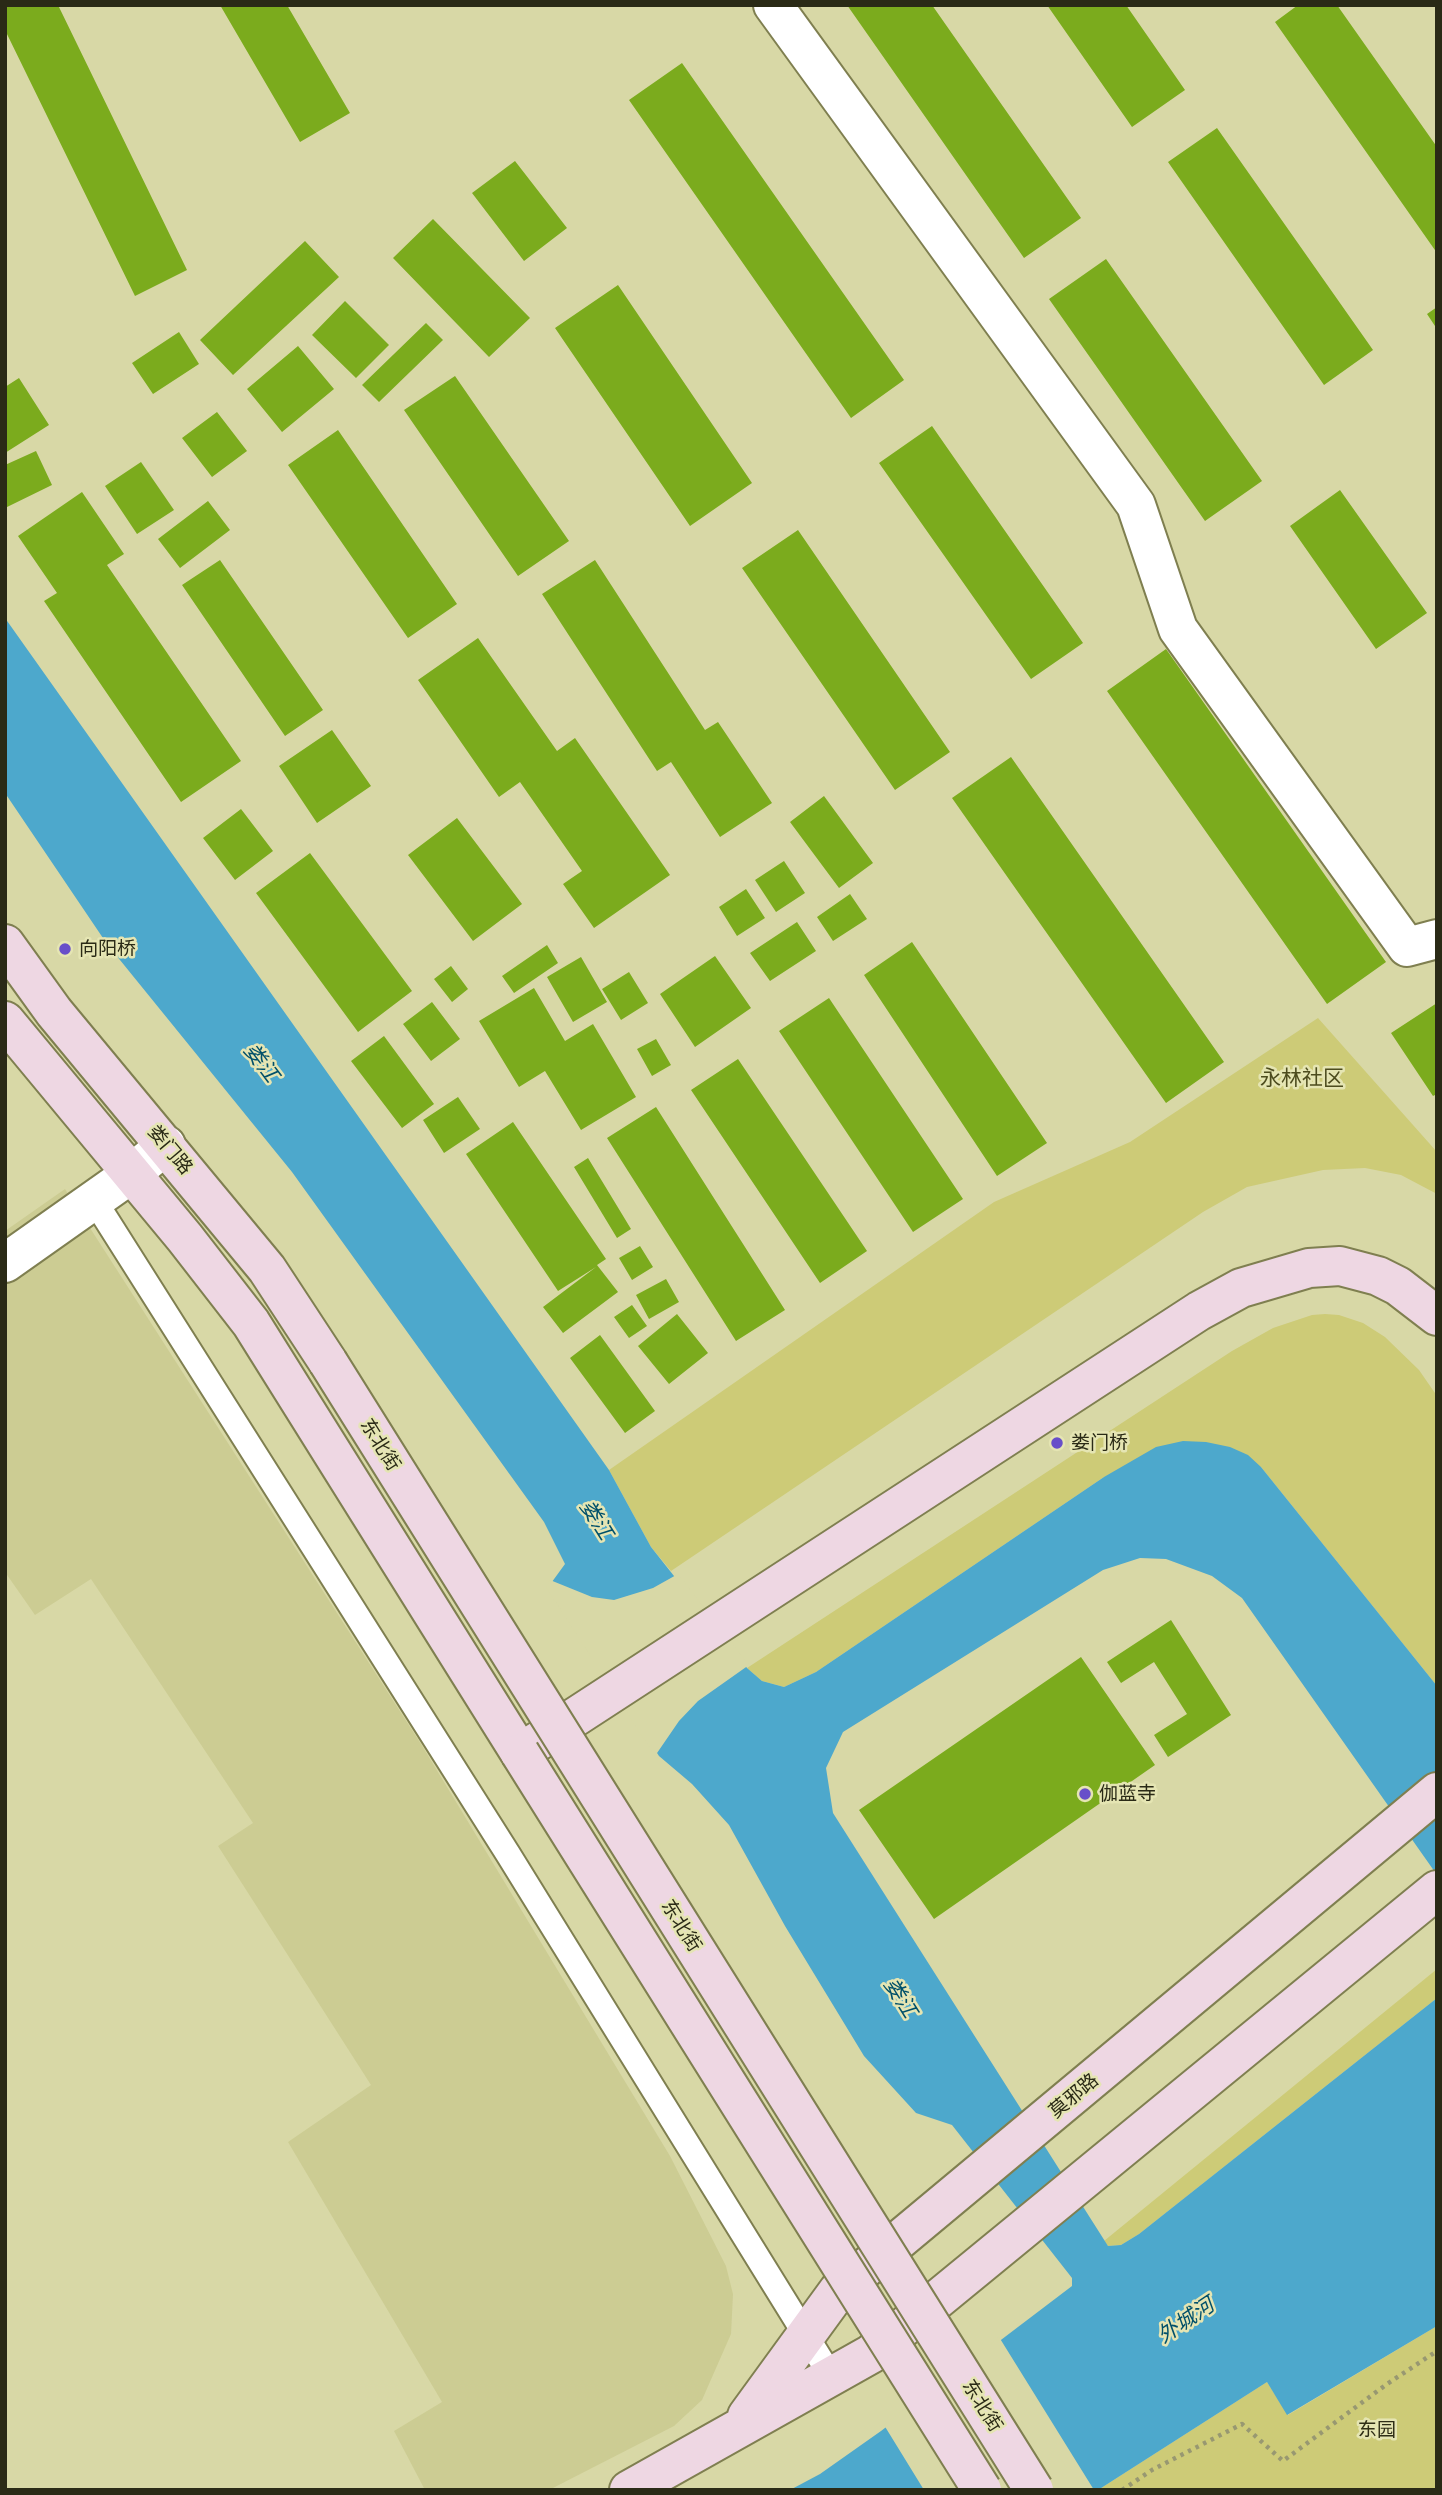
<!DOCTYPE html>
<html>
<head>
<meta charset="utf-8">
<style>
	body { margin:0 }
	#map { position:relative; width:1442px; height:2495px; overflow:hidden; background:#d8d8a6; font-family:Raleway,sans-serif }
	canvas { display:block }
	.frame { position:absolute; inset:0; border:7px solid #2a2a16; pointer-events:none }
</style>
</head>
<body>
<div id="map">
<canvas width="1442" height="2495"></canvas>
<div class="frame"></div>
</div>
<script>
const c = document.querySelector('canvas').getContext('2d');
c.lineJoin = 'round';
function paint(path, color) {
  c.fillStyle = color;
  c.fill(path, 'evenodd');
}
function poly(rows) {
  const path = new Path2D();
  for (const r of rows) {
    path.moveTo(r[0], r[1]);
    for (let i = 2; i < r.length; i += 2) path.lineTo(r[i], r[i + 1]);
  }
  return path;
}
function trace(path, color, width, dash) {
  c.strokeStyle = color;
  c.lineWidth = width;
  c.lineCap = dash ? 'butt' : 'round';
  c.setLineDash(dash || []);
  c.stroke(path);
}
function write(font, color, halo, rows, align = 'center') {
  c.font = font + ' Raleway,"Noto Sans SC",sans-serif';
  c.lineWidth = 5;
  c.setLineDash([]);
  c.textBaseline = 'middle';
  c.strokeStyle = halo;
  c.fillStyle = color;
  for (const [text, x, y, turn = 0] of rows) {
    c.save();
    c.translate(x, y);
    c.rotate((+turn || 0) * Math.PI / 180);
    c.textAlign = isNaN(turn) ? turn : align;
    if (halo) c.strokeText(text, 0, 0);
    c.fillText(text, 0, 0);
    c.restore();
  }
}
paint(poly([
	[65,1189,421,1744,670,2156,726,2266,733,2294,731,2334,702,2400,674,2426,549,2490,425,2490,394,2431,442,2402,288,2142,371,2085,218,1846,253,1823,91,1579,35,1615,5,1572,5,1231]
]), '#cccc93');
paint(poly([
	[1318,1018,1437,1152,1437,1194,1401,1175,1365,1168,1323,1170,1247,1187,1203,1212,671,1571,651,1547,609,1470,994,1202,1130,1142],
	[1325,1314,1339,1315,1363,1323,1385,1337,1419,1370,1437,1396,1437,1686,1261,1467,1104,1477,816,1672,784,1687,762,1681,747,1668,1232,1351,1273,1328,1312,1315],
	[1437,1969,1437,1998,1139,2234,1121,2245,1108,2246,1104,2241],
	[1437,2326,1437,2490,1098,2490,1267,2382,1288,2415]
]), '#cdcb77');
paint(poly([
	[5,618,609,1470,651,1547,747,1668,762,1681,784,1687,816,1672,1104,1477,1156,1447,1183,1441,1206,1442,1230,1447,1248,1455,1261,1467,1437,1686,1437,1875,1242,1598,1212,1576,1166,1559,1140,1558,1103,1570,843,1732,826,1768,833,1813,1108,2246,1121,2245,1139,2234,1437,1998,1437,2326,1287,2415,1267,2382,1098,2490,790,2490,820,2474,881,2431,1072,2286,1072,2278,952,2125,916,2113,864,2056,785,1926,729,1825,692,1784,659,1756,549,1586,565,1564,544,1522,292,1172,107,944,5,793]
]), '#4da8cc');
paint(poly([
	[678,1574,749,1665,698,1701,679,1721,655,1756,546,1587,550,1580,592,1597,614,1600,653,1588],
	[999,2337,1094,2490,924,2490,884,2425]
]), '#d8d8a6');
paint(poly([
	[5,5,58,5,187,270,135,296,5,30],
	[220,5,287,5,350,113,300,142],
	[847,5,932,5,1081,218,1024,258],
	[1047,5,1126,5,1185,90,1132,127],
	[1298,5,1337,5,1437,147,1437,253,1275,22],
	[682,63,904,380,851,418,629,100],
	[1217,128,1373,350,1324,385,1168,162],
	[515,161,567,228,524,261,472,193],
	[433,219,530,318,489,357,393,258],
	[305,241,339,277,233,375,200,340],
	[1106,259,1262,481,1205,521,1049,299],
	[618,285,752,483,690,526,555,328],
	[345,301,389,345,356,378,312,335],
	[1437,307,1437,329,1427,314],
	[426,323,443,340,379,402,362,385],
	[179,332,199,364,153,394,132,363],
	[298,346,334,389,282,432,247,389],
	[455,376,569,541,518,576,404,410],
	[19,378,49,425,5,453,5,387],
	[217,412,247,451,212,477,182,438],
	[932,426,1083,643,1031,679,879,463],
	[338,430,457,604,408,638,288,465],
	[36,451,52,485,5,508,5,465],
	[141,462,174,510,137,534,105,486],
	[1340,490,1427,613,1376,649,1290,526],
	[82,492,124,554,107,565,241,761,181,802,44,601,57,593,18,536],
	[208,501,230,530,180,568,158,539],
	[798,530,950,752,895,790,742,568],
	[220,560,323,710,285,736,182,585],
	[595,560,705,730,718,722,772,803,720,837,671,762,657,771,542,594],
	[478,638,557,751,575,738,670,875,594,928,563,884,582,871,520,782,499,797,418,680],
	[1166,649,1386,962,1327,1004,1107,691],
	[332,730,371,786,317,823,279,766],
	[1011,757,1224,1062,1166,1103,952,798],
	[824,796,873,863,839,888,790,822],
	[241,809,273,851,235,880,203,838],
	[457,818,522,904,473,941,408,855],
	[310,853,412,991,358,1032,256,893],
	[784,861,805,893,776,912,755,880],
	[746,889,765,918,737,936,719,907],
	[850,894,867,919,833,941,817,917],
	[797,922,816,951,770,981,750,953],
	[912,942,1047,1143,997,1176,864,975],
	[547,945,558,963,514,993,502,976],
	[715,956,751,1008,695,1047,660,994],
	[581,957,607,1002,573,1022,547,977],
	[451,966,468,989,452,1002,434,979],
	[629,972,648,1003,621,1020,602,989],
	[534,988,565,1041,593,1024,636,1097,581,1130,545,1071,519,1087,479,1021],
	[829,998,963,1199,913,1232,779,1031],
	[432,1002,460,1039,431,1061,403,1024],
	[1437,1003,1437,1094,1433,1096,1391,1033],
	[384,1036,434,1104,402,1128,351,1061],
	[656,1039,671,1065,652,1076,637,1049],
	[738,1059,867,1251,820,1283,691,1090],
	[458,1097,480,1129,444,1153,423,1120],
	[656,1107,785,1310,736,1341,607,1138],
	[513,1122,606,1259,597,1265,618,1292,563,1333,543,1307,596,1267,558,1291,466,1154],
	[588,1158,631,1229,617,1238,574,1167],
	[640,1246,653,1267,632,1280,619,1258],
	[666,1279,679,1302,649,1319,636,1295],
	[632,1305,647,1326,629,1338,614,1317],
	[677,1314,708,1353,669,1384,638,1346],
	[600,1335,655,1411,625,1433,570,1358],
	[1171,1620,1231,1715,1168,1757,1154,1735,1187,1714,1154,1662,1121,1683,1107,1662],
	[1081,1657,1155,1765,934,1919,859,1810]
]), '#7bab1d');
const lane = poly([
	[94,1200,508,1854,831,2376]
]);
const street = poly([
	[773,5,1136,505,1178,629,1407,947,1437,939],
	[5,1263,131,1174,166,1145]
]);
const secondary = poly([
	[5,944,54,1012,267,1269,328,1362],
	[5,1021,185,1238,251,1323,520,1753,1199,1311,1241,1288,1309,1268,1340,1266,1378,1276,1398,1286,1437,1316],
	[747,2416,838,2291,1437,1792],
	[629,2490,871,2354,1437,1890]
]);
trace(lane, '#7f7f50', 28);
trace(street, '#7f7f50', 42);
trace(secondary, '#7f7f50', 42);
trace(poly([
	[1122,2490,1152,2470,1242,2424,1283,2461,1387,2384,1437,2351]
]), '#989871', 4.5, [3.5, 5]);
trace(lane, '#fff', 24);
trace(street, '#fff', 38);
trace(secondary, '#eed7e3', 38);
const secondaryBridge = poly([
	[328,1362,1034,2490],
	[520,1753,982,2490]
]);
trace(secondaryBridge, '#7f7f50', 42, []);
trace(secondaryBridge, '#eed7e3', 38);
for (const [x, y, r, color] of [
	[65,949,7,"#684fc9"],
	[1057,1443,7,"#684fc9"],
	[1085,1794,7,"#684fc9"]
]) {
  const dot = new Path2D();
  dot.arc(x, y, r, 0, 2 * Math.PI);
  c.fillStyle = color;
  c.fill(dot);
  trace(dot, '#e5e5b3', 2.5);
}
write('19px', '#2a2a16', '#e5e5b3', [
	["向阳桥",79,949],
	["娄门桥",1071,1443],
	["伽蓝寺",1099,1794]
], 'left');
write('19px', '#2a2a16', '#e5e5b3', [
	["娄门路",170,1150,50],
	["东北街",380,1445,58],
	["东北街",681,1926,58],
	["莫邪路",1074,2096,-40],
	["东北街",982,2406,58]
]);
write('19px', '#2f2e16', '#e5e5b3', [
	["东园",1377,2430]
]);
write('italic 21px', '#00506a', '#e5e5b3', [
	["娄江",261,1063,53],
	["娄江",596,1520,58],
	["娄江",900,1998,58],
	["外城河",1186,2321,-34]
]);
write('21px', '#4d4c1e', '#e5e5b3', [
	["永林社区",1302,1079]
]);
</script>
</body>
</html>
